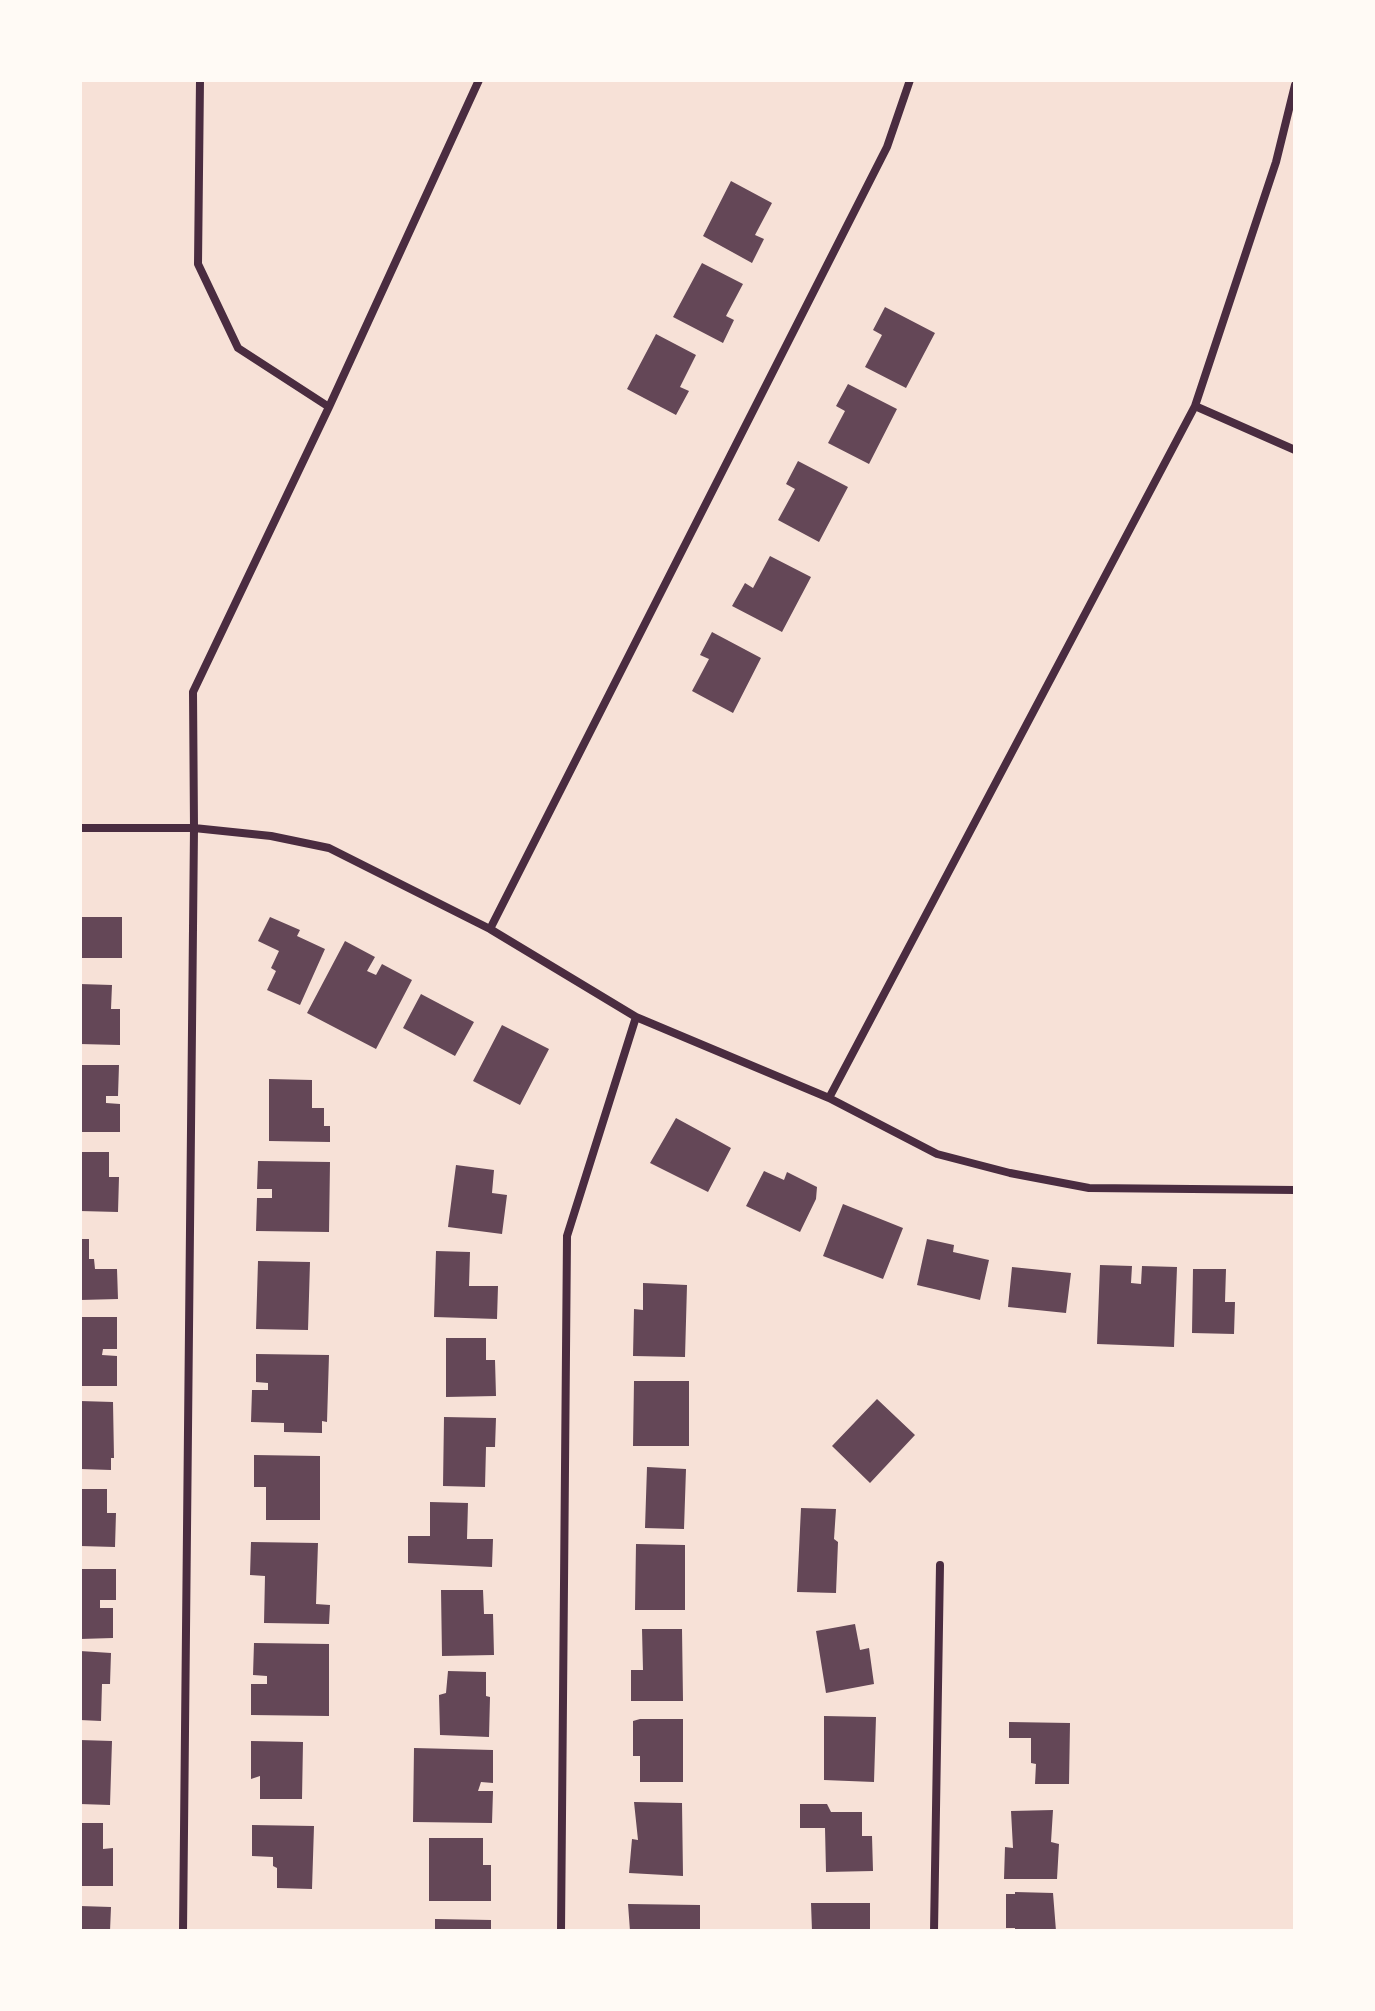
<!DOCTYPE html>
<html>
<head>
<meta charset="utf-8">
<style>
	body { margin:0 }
	#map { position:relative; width:1375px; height:2011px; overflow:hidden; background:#f7e1d7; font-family:"Sofia Sans Condensed",sans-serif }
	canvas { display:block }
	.frame { position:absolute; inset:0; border:82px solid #fffaf5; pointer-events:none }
</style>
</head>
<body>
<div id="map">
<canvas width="1375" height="2011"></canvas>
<div class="frame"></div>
</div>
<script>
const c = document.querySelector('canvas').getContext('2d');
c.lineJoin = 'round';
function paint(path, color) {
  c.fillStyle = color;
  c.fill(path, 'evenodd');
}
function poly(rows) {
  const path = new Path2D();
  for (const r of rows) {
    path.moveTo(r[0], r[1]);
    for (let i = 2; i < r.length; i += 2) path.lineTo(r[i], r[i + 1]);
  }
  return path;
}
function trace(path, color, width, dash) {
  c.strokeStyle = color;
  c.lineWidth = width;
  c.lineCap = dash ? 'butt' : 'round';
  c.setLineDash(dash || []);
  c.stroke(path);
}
paint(poly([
	[731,181,772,203,755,235,764,239,752,263,703,236],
	[702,263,743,284,726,316,734,320,723,343,673,317],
	[885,307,935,333,906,388,865,367,882,335,873,330],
	[656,334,696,355,680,387,689,391,676,415,627,389],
	[848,384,897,409,869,464,828,443,845,411,836,406],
	[798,461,848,487,819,542,778,520,795,489,786,484],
	[770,556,811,577,782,632,732,606,745,583,753,588],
	[712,632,761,658,733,713,692,691,709,659,700,655],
	[80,917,122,917,122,958,80,958],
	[270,917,300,930,297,936,325,949,300,1005,267,990,276,971,271,968,279,951,258,941],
	[345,941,375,957,367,971,376,975,382,964,412,980,376,1049,307,1013],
	[80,984,112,985,111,1009,120,1009,120,1045,80,1044],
	[421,994,474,1022,455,1056,403,1028],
	[502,1025,549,1049,520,1105,473,1081],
	[80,1065,119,1065,118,1096,106,1096,106,1103,120,1104,120,1132,80,1132],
	[269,1079,312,1080,312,1108,324,1108,324,1126,330,1126,330,1142,269,1141],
	[676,1118,731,1148,708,1192,650,1163],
	[80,1152,109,1152,109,1177,119,1177,118,1212,80,1211],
	[258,1161,330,1162,329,1232,256,1231,257,1198,272,1198,272,1189,257,1189],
	[456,1165,494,1170,492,1193,507,1195,502,1234,448,1227],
	[764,1171,784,1180,787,1172,817,1187,816,1199,800,1232,746,1206],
	[843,1204,903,1228,883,1279,823,1256],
	[80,1239,89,1239,89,1259,94,1259,95,1269,117,1269,118,1299,80,1300],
	[927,1239,954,1245,953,1252,989,1260,980,1300,917,1285],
	[436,1251,470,1252,469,1286,498,1286,497,1319,434,1317],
	[258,1261,310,1262,308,1330,256,1329],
	[1100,1265,1132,1266,1131,1283,1141,1284,1142,1266,1177,1267,1174,1347,1097,1344],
	[1012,1267,1071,1273,1066,1313,1008,1307],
	[1193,1269,1226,1269,1225,1302,1235,1302,1234,1334,1192,1333],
	[643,1283,687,1285,685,1357,633,1356,634,1309,643,1310],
	[80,1317,117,1317,117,1349,103,1349,102,1355,117,1356,117,1386,80,1386],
	[446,1338,486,1338,486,1360,495,1360,496,1396,446,1397],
	[256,1354,329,1355,327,1422,322,1421,322,1433,284,1432,284,1423,251,1422,252,1390,268,1390,268,1383,256,1382],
	[634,1381,689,1381,689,1446,633,1446],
	[877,1399,915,1435,870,1483,832,1446],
	[80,1401,113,1402,114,1458,111,1458,111,1470,80,1469],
	[444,1417,496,1418,495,1447,486,1447,485,1487,443,1486],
	[254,1455,320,1456,320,1520,266,1520,266,1487,254,1487],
	[647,1467,686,1469,684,1529,645,1528],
	[80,1489,107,1489,107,1513,116,1513,115,1547,80,1546],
	[430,1502,468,1503,467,1539,493,1539,492,1567,408,1563,408,1536,430,1536],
	[801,1508,836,1509,834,1539,838,1542,836,1593,797,1592],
	[251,1542,318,1543,316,1604,330,1605,329,1624,264,1623,265,1576,250,1575],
	[636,1544,685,1545,685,1610,635,1610],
	[80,1569,116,1569,116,1600,100,1600,100,1608,113,1608,113,1638,80,1639],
	[441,1590,483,1590,484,1614,493,1614,494,1655,442,1656],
	[855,1624,860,1650,869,1648,874,1684,826,1693,816,1631],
	[642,1629,682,1629,683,1701,631,1701,631,1670,643,1670],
	[254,1643,329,1644,329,1716,251,1715,251,1684,267,1684,267,1676,253,1675],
	[80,1651,111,1653,110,1684,102,1684,101,1721,80,1720],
	[448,1671,486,1672,486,1696,490,1697,489,1737,440,1735,439,1695,446,1693],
	[824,1716,876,1717,874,1782,824,1780],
	[640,1719,683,1719,683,1782,640,1782,640,1756,633,1756,633,1721],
	[1009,1722,1070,1723,1069,1784,1035,1784,1036,1764,1031,1763,1031,1738,1009,1738],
	[80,1740,112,1741,110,1805,80,1804],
	[251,1741,303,1742,302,1799,260,1799,260,1776,251,1779],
	[414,1748,493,1750,493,1783,481,1782,478,1791,493,1791,492,1823,413,1822],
	[634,1802,682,1803,683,1876,629,1873,632,1839,638,1840],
	[800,1804,827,1804,831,1812,862,1812,862,1836,872,1836,873,1871,826,1872,825,1828,800,1828],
	[1053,1810,1051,1842,1059,1844,1057,1879,1004,1879,1005,1847,1013,1848,1011,1811],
	[80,1823,103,1823,103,1849,113,1848,113,1886,80,1886],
	[252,1825,314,1826,312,1889,277,1888,277,1868,273,1866,273,1857,252,1856],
	[429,1838,483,1838,483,1865,491,1865,491,1901,429,1901],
	[1015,1892,1053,1893,1056,1931,1015,1931,1015,1928,1006,1928,1006,1894,1015,1894],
	[811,1903,870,1903,870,1931,812,1931],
	[628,1904,700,1905,700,1931,630,1931],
	[80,1906,111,1907,110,1931,80,1931],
	[435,1919,491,1920,491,1931,435,1931]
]), '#644757');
trace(poly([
	[200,80,198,264,238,348,329,407],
	[1195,406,1295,450],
	[80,828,194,828,271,836,329,848,490,929,636,1017,829,1098,937,1154,1010,1173,1089,1188,1295,1190],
	[490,929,887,147,910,80],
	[829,1098,1195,406,1276,162,1295,85],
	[183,1931,194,828,193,692,329,407,479,80],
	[561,1931,567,1236,636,1017],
	[934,1931,940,1565]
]), '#4a2c40', 8);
</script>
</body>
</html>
